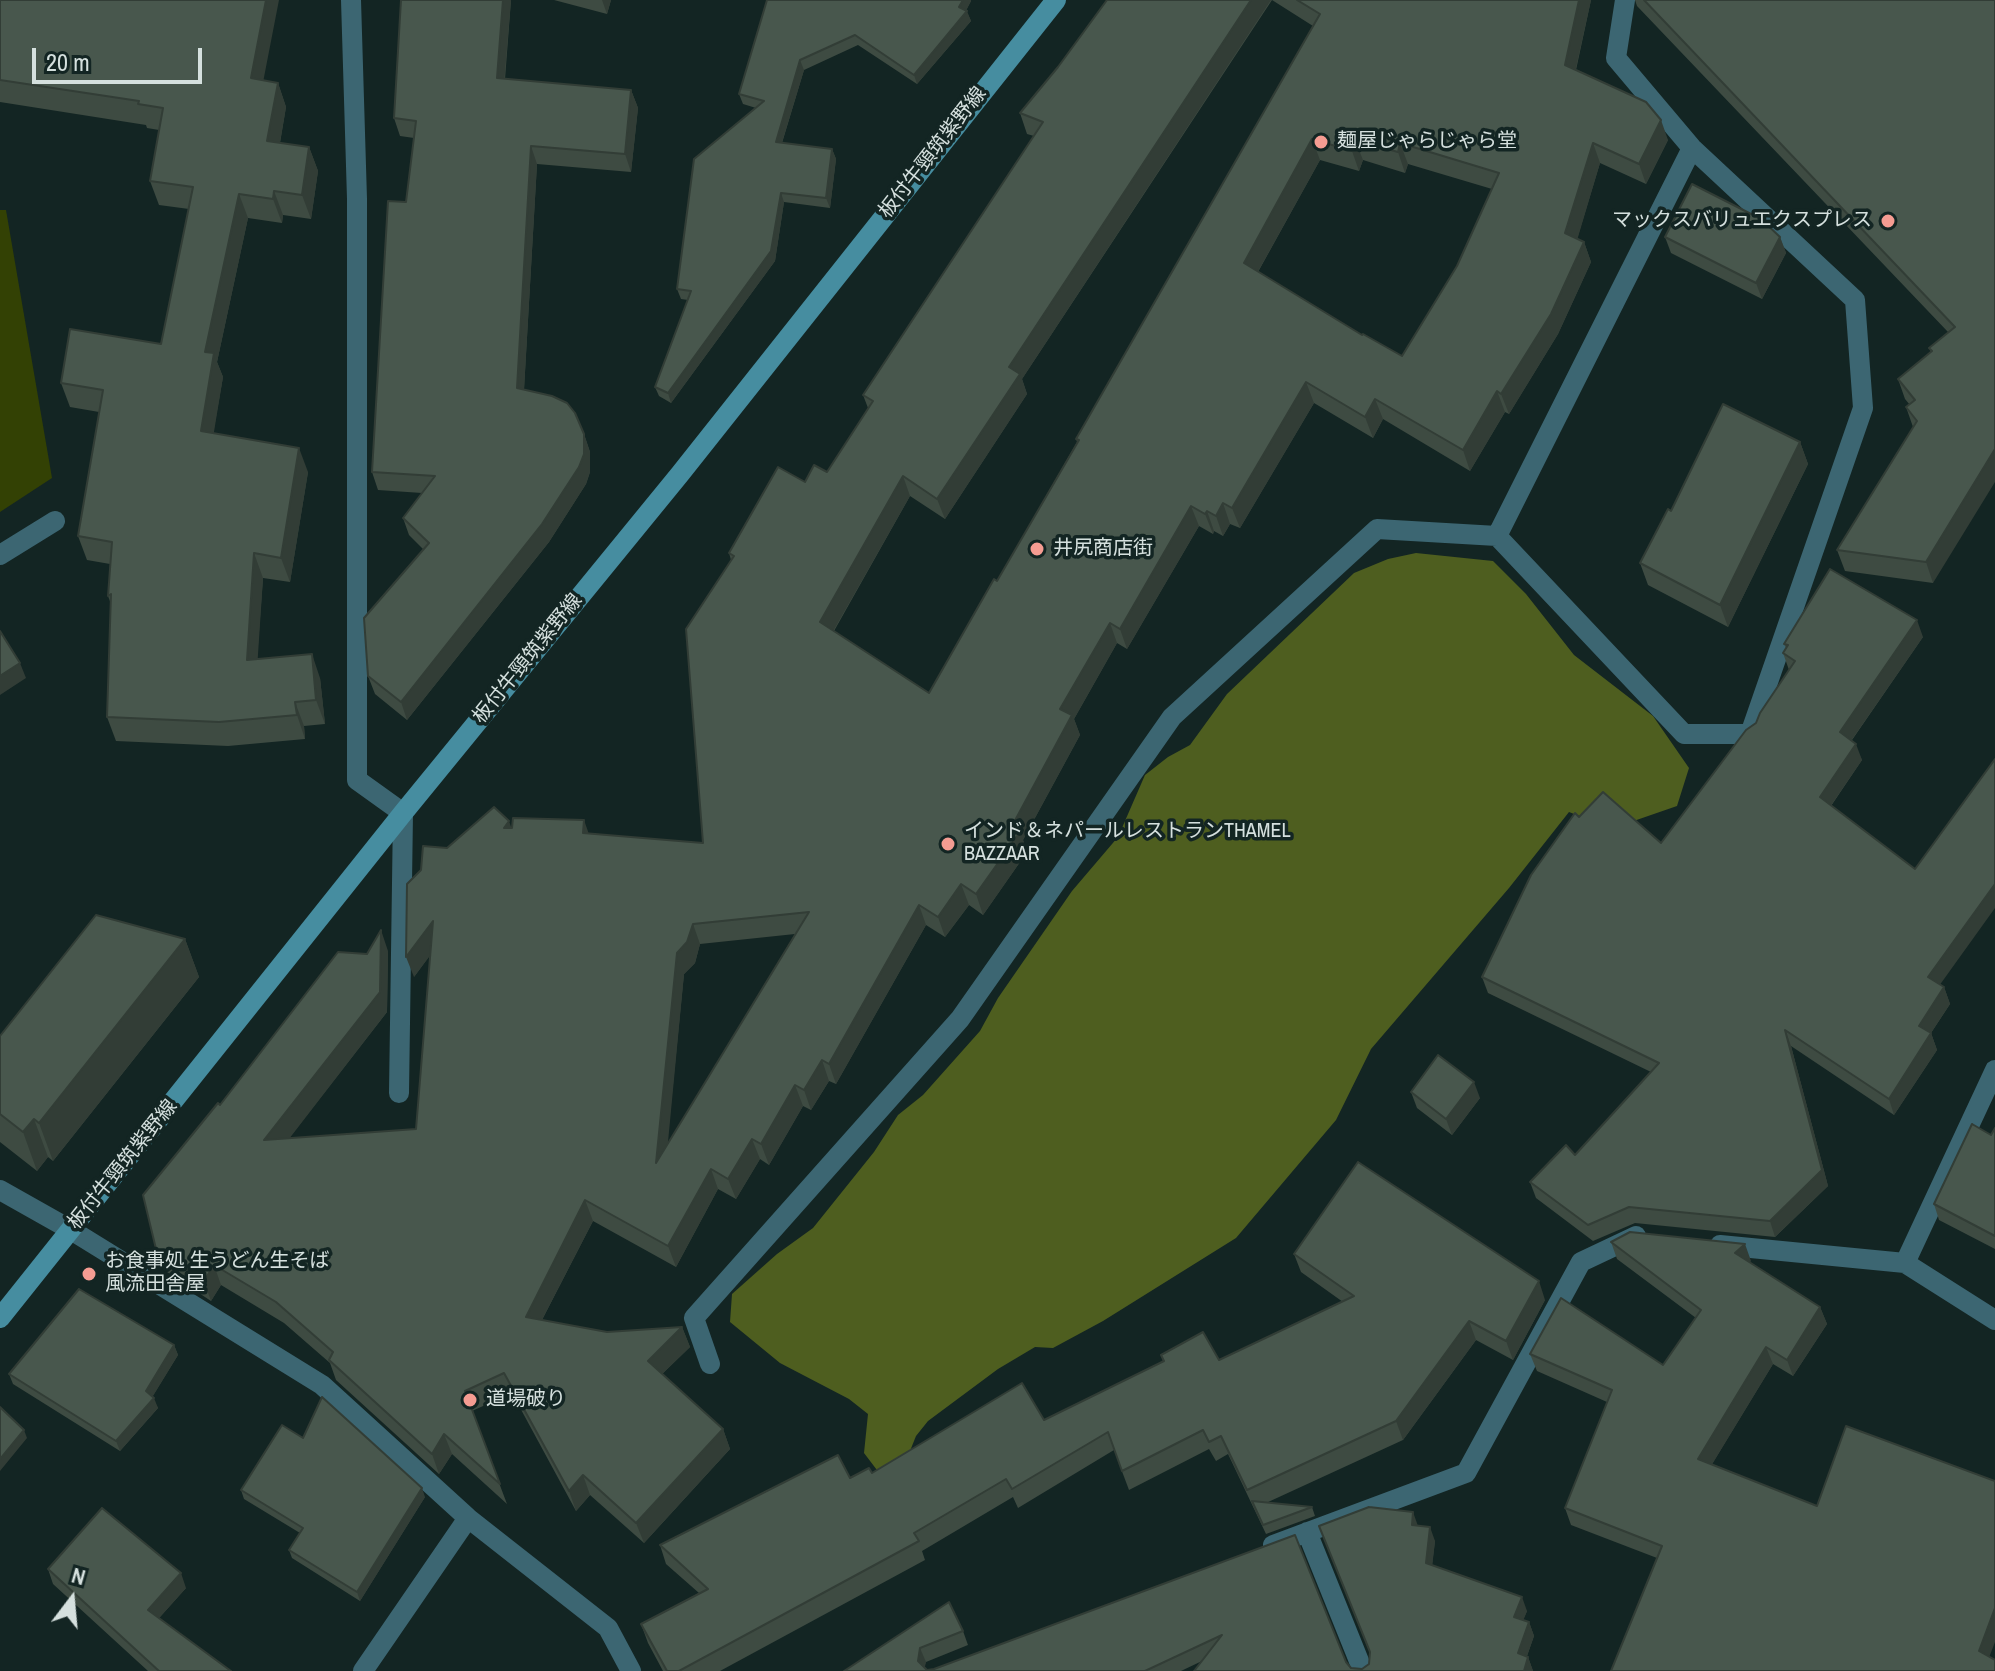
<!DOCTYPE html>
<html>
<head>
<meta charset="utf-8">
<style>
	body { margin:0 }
	#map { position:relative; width:1995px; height:1671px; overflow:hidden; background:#132523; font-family:"Archivo Narrow",sans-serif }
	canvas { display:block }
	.north { position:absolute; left:32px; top:1559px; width:80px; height:80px; -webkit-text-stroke:6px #132523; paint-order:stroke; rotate:16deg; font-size:22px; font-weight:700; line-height:32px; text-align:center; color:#d5e0de }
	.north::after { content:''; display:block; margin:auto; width:28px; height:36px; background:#d5e0de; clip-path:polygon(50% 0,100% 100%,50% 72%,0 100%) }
	.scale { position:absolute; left:32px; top:48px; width:170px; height:36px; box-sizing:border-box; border:4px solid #d5e0de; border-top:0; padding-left:10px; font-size:24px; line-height:28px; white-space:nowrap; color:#d5e0de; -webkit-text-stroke:6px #132523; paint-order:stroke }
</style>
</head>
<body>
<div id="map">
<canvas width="1995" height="1671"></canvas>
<div class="north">N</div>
<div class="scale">20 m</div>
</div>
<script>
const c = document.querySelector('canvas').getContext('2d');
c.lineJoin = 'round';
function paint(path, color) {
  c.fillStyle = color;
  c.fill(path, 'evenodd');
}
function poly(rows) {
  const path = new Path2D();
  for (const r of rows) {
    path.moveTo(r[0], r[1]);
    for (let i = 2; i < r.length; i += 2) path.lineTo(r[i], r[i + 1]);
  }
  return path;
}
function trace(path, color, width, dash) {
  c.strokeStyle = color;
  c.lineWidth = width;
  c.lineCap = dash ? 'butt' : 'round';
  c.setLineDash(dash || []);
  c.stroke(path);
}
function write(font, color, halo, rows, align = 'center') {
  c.font = font + ' "Archivo Narrow","Noto Sans JP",sans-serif';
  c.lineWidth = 7;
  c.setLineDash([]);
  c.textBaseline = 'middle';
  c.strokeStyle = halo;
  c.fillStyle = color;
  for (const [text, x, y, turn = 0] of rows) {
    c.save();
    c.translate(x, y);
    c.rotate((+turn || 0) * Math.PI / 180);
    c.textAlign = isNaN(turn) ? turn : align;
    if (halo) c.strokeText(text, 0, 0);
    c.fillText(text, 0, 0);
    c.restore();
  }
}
paint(poly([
	[0,210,6,210,52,478,0,512]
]), '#334104');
paint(poly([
	[1416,553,1493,561,1526,594,1574,655,1653,716,1689,768,1677,806,1625,824,1587,819,1569,812,1509,888,1371,1049,1336,1120,1236,1238,1103,1321,1053,1348,1035,1347,998,1369,928,1421,916,1436,908,1456,883,1478,864,1453,868,1414,849,1399,780,1363,730,1322,732,1294,777,1254,813,1228,874,1152,898,1115,923,1095,980,1031,998,998,1072,891,1118,837,1145,775,1168,757,1190,745,1227,694,1354,573,1388,559]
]), '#4e5e1f');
trace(poly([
	[351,0,357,199,357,780,403,813,399,1093],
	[1497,536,1684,734,1750,734,1863,408,1855,300,1692,148,1616,58,1625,0],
	[0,555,55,521],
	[0,1190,71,1230,322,1385,468,1518,608,1628,631,1671],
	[1720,1245,1905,1263,1995,1320],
	[1905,1263,1995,1070],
	[710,1364,694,1318,960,1019,1172,717,1377,529,1497,536,1692,148],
	[1307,1532,1363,1671],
	[1273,1545,1466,1473,1581,1262,1636,1236],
	[363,1671,468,1518]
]), '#3c6672', 20);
trace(poly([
	[0,1318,403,813,680,474,1056,0]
]), '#468da0', 20);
paint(poly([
	[0,0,264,80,278,83,286,107,280,143,309,147,318,171,311,219,283,215,282,223,248,218,217,362,223,377,213,434,308,472,290,582,263,578,257,659,320,678,325,724,304,726,305,739,228,746,116,741,107,717,111,604,108,596,110,564,87,560,78,536,99,412,70,407,61,383,161,344,189,209,159,205,150,181,159,130,147,128,146,125,0,102],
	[511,0,505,79,631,90,638,108,631,172,537,164,524,390,584,434,590,452,590,472,586,484,549,542,407,720,375,694,368,676,424,550,409,535,403,518,422,493,378,490,372,472,414,138,400,136,394,118],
	[554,0,611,0,607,14],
	[767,0,971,0,971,1,966,10,971,21,917,84,858,45,804,70,782,143,832,149,836,159,830,208,784,202,775,261,671,403,659,396,655,387,688,300,681,299,677,289,756,108,743,104,739,94],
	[1107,0,1591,0,1576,70,1668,140,1646,184,1600,163,1577,239,1584,242,1591,262,1558,334,1509,414,1505,412,1470,471,1383,419,1373,438,1314,403,1240,528,1230,524,1223,536,1214,531,1213,534,1199,526,1127,649,1117,643,1074,719,1080,735,1023,840,1027,852,983,915,969,905,945,937,926,925,836,1084,829,1081,811,1110,803,1106,769,1165,760,1159,736,1199,718,1189,676,1267,593,1221,542,1320,607,1332,682,1327,690,1347,662,1374,723,1429,730,1449,644,1543,590,1495,576,1511,512,1393,472,1411,507,1504,452,1454,439,1474,336,1380,330,1363,284,1323,221,1285,211,1301,164,1270,156,1249,220,1105,367,954,388,951,387,1012,289,1138,416,1129,430,955,414,977,447,848,512,828,703,843,731,560,729,553,805,482,827,472,868,408,863,395,1034,136,1027,134,1020,113,1058,67],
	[1272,0,1313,26,1076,439,1077,442,997,581,929,693,834,631,910,496,945,519,1027,394,1022,379],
	[1320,160,1359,171,1363,160,1405,173,1408,164,1492,189,1457,266,1402,356,1362,335,1258,272],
	[795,934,667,1145,684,974,695,963,700,944],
	[1635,0,1995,0,1933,583,1845,571,1837,550,1913,427,1906,407,1910,405,1905,399,1898,379,1931,352,1929,348,1948,332,1637,6],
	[1665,237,1780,237,1786,253,1762,299,1671,253],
	[1800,442,1808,464,1728,627,1648,585,1640,563,1671,511],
	[1923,637,1852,740,1862,760,1831,806,1940,985,1944,987,1950,1004,1931,1033,1937,1050,1894,1115,1791,1046,1828,1186,1775,1237,1635,1223,1593,1241,1536,1198,1530,1182,1575,1155,1651,1072,1488,993,1482,977,1579,817,1661,843,1756,723,1789,670,1783,653,1786,648,1784,644],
	[185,939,199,977,53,1161,48,1157,37,1171,0,1142,0,1036],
	[1411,1092,1480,1098,1452,1135,1417,1108],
	[1995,1128,1995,1249,1939,1220,1934,1204,1991,1135],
	[1611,1242,1751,1261,1749,1262,1820,1307,1827,1324,1793,1376,1773,1364,1712,1464,1817,1506,1995,1481,1657,1558,1571,1525,1565,1508,1607,1402,1537,1371,1530,1354,1663,1365,1696,1318,1617,1259],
	[1294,1254,1545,1300,1513,1360,1476,1340,1403,1440,1266,1503,1312,1507,1315,1516,1266,1534,1228,1454,1216,1461,1209,1449,1129,1490,1114,1450,1018,1508,1013,1497,922,1551,925,1560,720,1671,663,1671,648,1643,641,1624,699,1593,666,1564,660,1545,850,1478,872,1473,1044,1420,1163,1361,1161,1355,1219,1360,1343,1302,1301,1272],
	[174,1345,178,1355,152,1397,158,1408,120,1451,13,1384,9,1374],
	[303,1438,425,1497,360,1601,292,1558,289,1550,300,1533,244,1499,241,1490],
	[1418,1526,1435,1541,1432,1565,1527,1611,1523,1620,1529,1622,1534,1636,1527,1656,1528,1657,1533,1671,1194,1671,1202,1661,1181,1671,844,1671,963,1631,968,1645,926,1662,924,1667,927,1670,934,1669,1295,1535,1346,1662,1351,1668,1362,1669,1369,1664],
	[48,1569,186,1588,159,1618,231,1671,148,1671,53,1584]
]), '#3e4b42');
paint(poly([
	[266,0,279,0,259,103,251,78],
	[503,0,511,0,503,96,497,78],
	[602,0,611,0,607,14],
	[963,0,971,0,971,1,964,15,967,11,971,21,917,84,914,75],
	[1251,0,1271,0,1022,379,1027,394,945,519,937,499,1009,367],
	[1579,0,1591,0,1572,86,1565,65],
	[800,60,804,70,779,152,776,142],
	[278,83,286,107,276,165,267,141],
	[631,90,638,108,631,172,625,154],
	[1661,120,1668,140,1646,184,1639,164],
	[1312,139,1320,160,1251,284,1244,263],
	[1355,140,1363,160,1359,171,1352,151],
	[1400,143,1408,164,1405,173,1398,152],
	[1593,143,1600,163,1573,254,1565,233],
	[531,146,537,164,523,406,517,388],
	[309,147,318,171,311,219,302,195],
	[832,149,836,159,830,208,826,198],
	[274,191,283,215,282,223,273,199],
	[781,193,784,202,775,261,671,403,668,393],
	[239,194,248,218,217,362,223,377,210,456,201,431,205,352],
	[1780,237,1786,253,1762,299,1756,283],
	[1584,242,1591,262,1558,334,1509,414,1501,394],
	[1306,382,1314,403,1240,528,1232,508],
	[1497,391,1505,412,1470,471,1463,450],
	[1375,399,1383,419,1373,438,1365,417],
	[584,434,590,452,590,472,586,484,549,542,407,720,401,702],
	[1800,442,1808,464,1728,627,1720,605],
	[299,448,308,472,290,582,281,558],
	[1995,449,1995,482,1933,583,1926,562],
	[903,476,910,496,827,642,820,622],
	[1223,503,1230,524,1223,536,1216,516],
	[1191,506,1199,526,1127,649,1120,629],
	[1207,511,1214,531,1213,534,1205,514],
	[254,553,263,578,256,685,247,660],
	[1917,620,1923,637,1846,748,1840,732],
	[1110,623,1117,643,1074,719,1080,735,1023,840,1027,852,983,915,976,894,1012,826,1060,709],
	[312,654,320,678,325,724,316,700],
	[20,663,26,678,0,695,0,676],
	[295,702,304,726,305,739,297,715],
	[1856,744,1862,760,1825,814,1820,797],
	[584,820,591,840,583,833],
	[509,821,516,841,504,828],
	[961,884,969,905,945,937,938,917],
	[1995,884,1995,908,1934,993,1928,977],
	[919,905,926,925,836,1084,829,1064],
	[433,921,441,941,414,977,406,957],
	[693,924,700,944,695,963,684,974,664,1184,656,1163,677,953],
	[381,930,388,951,387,1012,272,1161,264,1140],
	[185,939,199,977,53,1161,39,1123],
	[1944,987,1950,1004,1925,1042,1919,1026],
	[1785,1030,1791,1046,1828,1186,1775,1237,1770,1221],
	[1931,1033,1937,1050,1894,1115,1889,1099],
	[822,1060,829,1081,811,1110,804,1090],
	[1474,1082,1480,1098,1452,1135,1446,1119],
	[795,1085,803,1106,769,1165,761,1144],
	[34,1119,48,1157,37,1171,23,1132],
	[752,1139,760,1159,736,1199,728,1179],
	[711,1169,718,1189,676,1267,668,1246],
	[585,1200,593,1221,533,1337,526,1317],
	[1745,1244,1751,1261,1741,1270,1735,1253],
	[214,1265,221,1285,211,1301,204,1281],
	[1539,1281,1545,1300,1513,1360,1506,1341],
	[1820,1307,1827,1324,1793,1376,1787,1360],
	[1469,1321,1476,1340,1403,1440,1396,1421],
	[682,1327,690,1347,655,1381,648,1361],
	[174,1345,178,1355,150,1401,146,1391],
	[1766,1347,1773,1364,1705,1476,1698,1459],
	[154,1398,158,1408,120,1451,116,1441],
	[723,1429,730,1449,644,1543,636,1523],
	[24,1430,27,1438,0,1471,0,1459],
	[444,1434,452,1454,439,1474,432,1454],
	[583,1475,590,1495,576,1511,569,1491],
	[422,1488,425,1497,360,1601,357,1592],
	[1413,1512,1418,1526,1412,1525],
	[1430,1527,1435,1541,1431,1577,1426,1563],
	[181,1573,186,1588,153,1625,148,1610],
	[1522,1597,1527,1611,1519,1631,1514,1617],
	[1995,1608,1995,1642,1985,1668,1979,1651],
	[1529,1622,1534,1636,1523,1667,1518,1653],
	[920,1648,926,1662,924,1671,918,1661],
	[1528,1657,1533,1671,1524,1671]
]), '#323d36');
const building = poly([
	[0,0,266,0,251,78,278,83,267,141,309,147,302,195,274,191,273,199,239,194,205,352,214,353,201,431,299,448,281,558,254,553,247,660,312,654,316,700,295,702,297,715,219,722,107,717,111,594,108,596,112,542,78,536,103,390,61,383,70,329,161,344,193,187,150,181,163,108,138,104,139,101,0,80,0,0],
	[401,0,503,0,497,78,631,90,625,154,531,146,517,388,552,396,567,403,575,413,584,434,584,454,579,467,542,524,401,702,368,676,364,618,429,543,403,518,435,476,372,472,388,201,406,202,416,121,394,118,401,0],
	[767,0,963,0,959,7,967,11,914,75,855,35,800,60,776,142,832,149,826,198,781,193,771,251,668,393,655,387,691,291,677,289,694,159,764,101,739,94,767,0],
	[1107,0,1251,0,1009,367,1020,374,937,499,903,476,820,622,929,693,994,579,997,581,1079,440,1076,439,1320,14,1297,0,1579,0,1565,65,1646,102,1661,120,1639,164,1593,143,1565,233,1584,242,1551,314,1501,394,1497,391,1463,450,1375,399,1365,417,1306,382,1232,508,1223,503,1216,516,1207,511,1205,514,1191,506,1120,629,1110,623,1060,709,1072,715,1012,826,1020,832,976,894,961,884,938,917,919,905,829,1064,822,1060,804,1090,795,1085,761,1144,752,1139,728,1179,711,1169,668,1246,585,1200,526,1317,607,1332,682,1327,648,1361,723,1429,636,1523,583,1475,569,1491,504,1373,465,1391,500,1484,444,1434,432,1454,329,1360,333,1352,276,1302,214,1265,204,1281,156,1249,143,1195,218,1103,220,1105,338,952,367,954,381,930,380,992,264,1140,416,1129,433,921,406,957,407,884,421,870,423,846,447,848,494,807,509,821,504,828,512,828,513,818,584,820,583,833,703,843,686,629,734,556,729,553,778,467,805,482,814,465,827,472,873,401,863,395,1043,122,1020,113,1058,67,1107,0],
	[1312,139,1352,151,1355,140,1398,152,1400,143,1499,173,1457,266,1402,356,1363,334,1362,335,1244,263,1312,139],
	[809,912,656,1163,677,953,687,942,693,924,809,912],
	[1644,0,1995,0,1995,449,1926,562,1837,550,1917,421,1906,407,1915,400,1898,379,1932,351,1929,348,1955,327,1644,0],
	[1692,184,1761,219,1780,237,1756,283,1665,237,1692,184],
	[1723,404,1800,442,1720,605,1640,563,1668,509,1671,511,1723,404],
	[1830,569,1917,620,1840,732,1856,744,1820,797,1915,869,1995,759,1995,884,1928,977,1944,987,1919,1026,1931,1033,1889,1099,1785,1030,1822,1170,1770,1221,1629,1207,1588,1225,1530,1182,1566,1145,1575,1155,1659,1063,1482,977,1531,875,1575,813,1579,817,1603,792,1661,843,1746,730,1756,723,1760,713,1795,661,1783,653,1788,645,1784,644,1830,569],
	[0,631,20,663,0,676,0,631],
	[96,915,185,939,39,1123,34,1119,23,1132,0,1114,0,1036,96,915],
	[1438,1055,1474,1082,1446,1119,1411,1092,1438,1055],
	[1972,1124,1991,1135,1995,1128,1995,1236,1934,1204,1972,1124],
	[1358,1162,1539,1281,1506,1341,1469,1321,1396,1421,1247,1490,1221,1436,1209,1442,1203,1430,1122,1471,1108,1432,1012,1489,1006,1479,914,1533,919,1541,679,1671,667,1671,641,1624,708,1589,660,1545,838,1455,850,1478,869,1468,872,1473,1022,1383,1044,1420,1164,1361,1161,1355,1203,1332,1219,1360,1354,1296,1294,1254,1358,1162],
	[1630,1232,1745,1244,1735,1253,1820,1307,1787,1360,1766,1347,1698,1459,1817,1506,1846,1426,1995,1481,1995,1608,1979,1651,1995,1660,1995,1671,1611,1671,1662,1546,1565,1508,1612,1390,1530,1354,1561,1298,1663,1365,1701,1310,1611,1242,1630,1232],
	[79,1289,174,1345,146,1391,154,1398,116,1441,9,1374,79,1289],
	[322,1397,422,1488,357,1592,289,1550,303,1528,241,1490,282,1425,303,1438,322,1397],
	[0,1407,24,1430,0,1459,0,1407],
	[1252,1501,1312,1507,1263,1525,1252,1501],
	[1369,1507,1413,1512,1412,1525,1430,1527,1426,1563,1522,1597,1514,1617,1529,1622,1518,1653,1528,1657,1524,1671,1194,1671,1222,1635,1145,1671,844,1671,949,1602,963,1631,920,1648,918,1661,927,1670,934,1669,1295,1535,1346,1662,1351,1668,1362,1669,1369,1664,1370,1652,1319,1526,1369,1507],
	[102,1508,181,1573,148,1610,231,1671,159,1671,48,1569,102,1508]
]);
paint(building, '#48574d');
trace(building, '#323d36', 2);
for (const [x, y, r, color] of [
	[1321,142,8,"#f59c92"],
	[1888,221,8,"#f59c92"],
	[1037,549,8,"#f59c92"],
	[948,844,8,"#f59c92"],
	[89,1274,8,"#f59c92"],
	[470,1400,8,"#f59c92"]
]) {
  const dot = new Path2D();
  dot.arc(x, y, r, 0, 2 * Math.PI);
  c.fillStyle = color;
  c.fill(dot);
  trace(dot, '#132523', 3);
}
write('20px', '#d5e0de', '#132523', [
	["麺屋じゃらじゃら堂",1337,142],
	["マックスバリュエクスプレス",1872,221,"right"],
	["井尻商店街",1053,549],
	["インド＆ネパールレストランTHAMEL",964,832],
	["BAZZAAR",964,855],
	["お食事処 生うどん生そば",105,1262],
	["風流田舎屋",105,1285],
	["道場破り",486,1400]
], 'left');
write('20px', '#d5e0de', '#132523', [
	["板付牛頸筑紫野線",933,153,-52],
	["板付牛頸筑紫野線",528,659,-51],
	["板付牛頸筑紫野線",123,1165,-51]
]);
</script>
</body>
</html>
